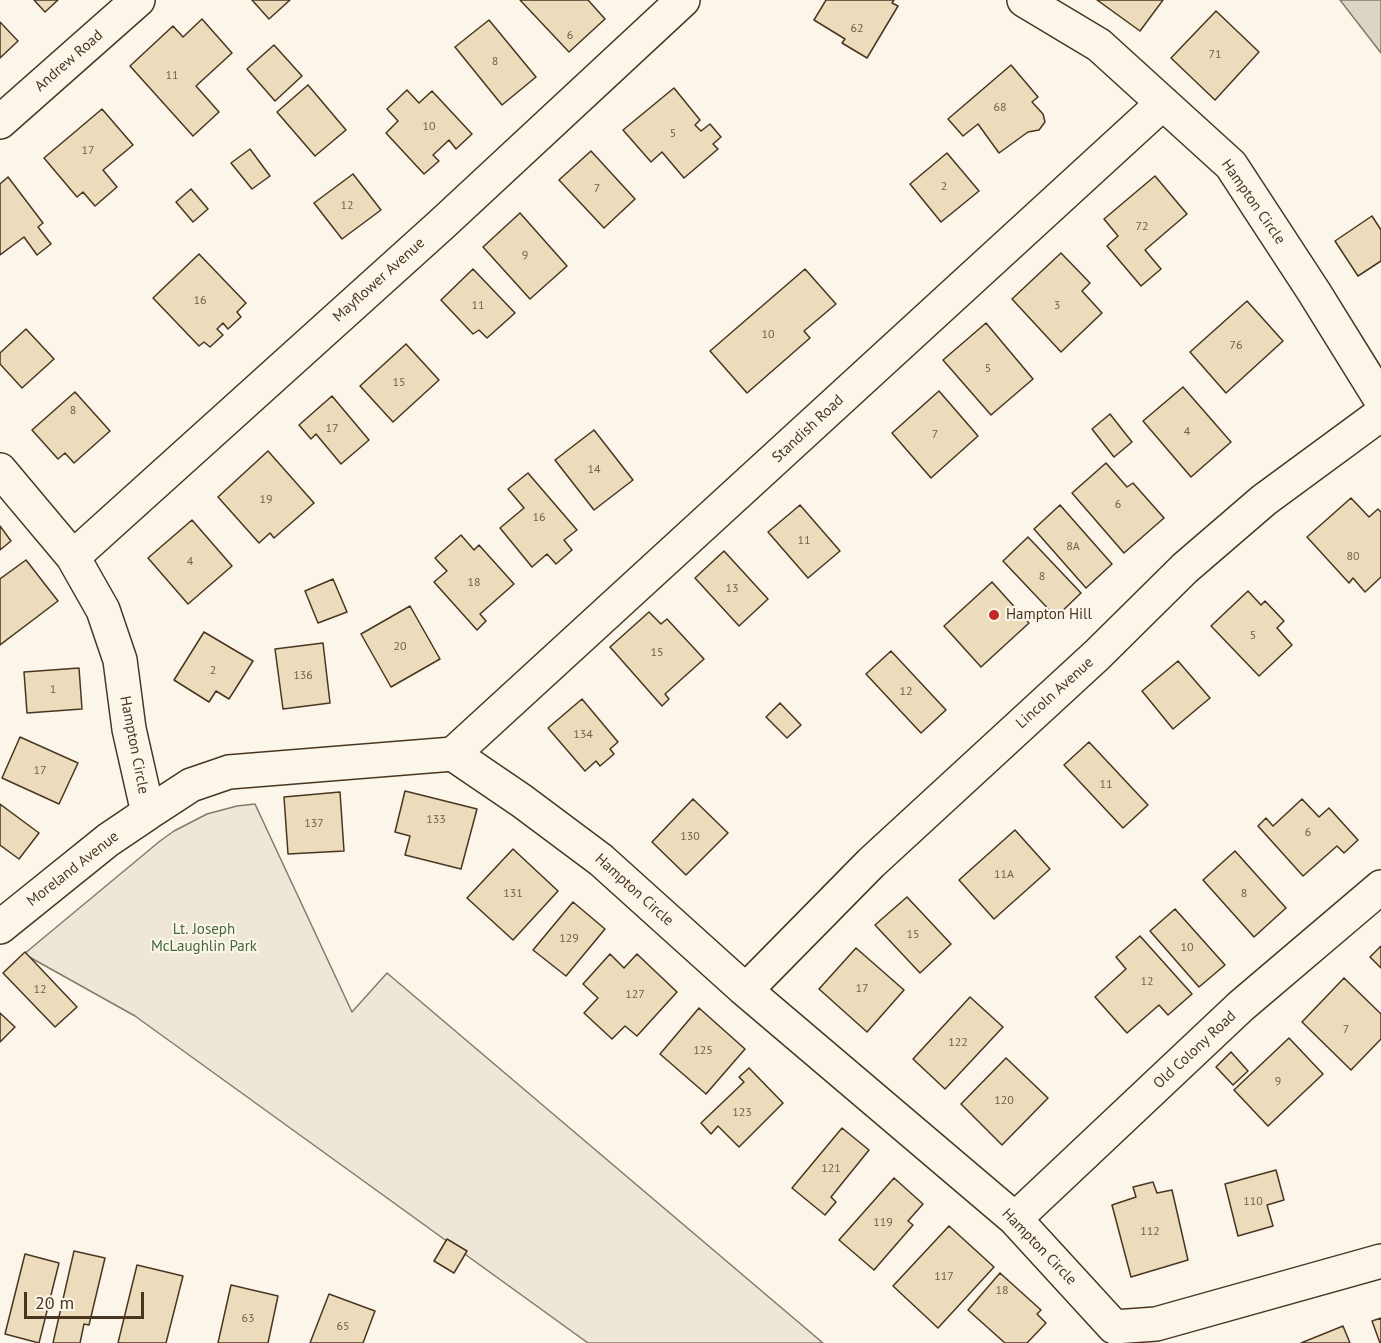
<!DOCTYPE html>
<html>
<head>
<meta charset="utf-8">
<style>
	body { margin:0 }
	#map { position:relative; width:1381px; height:1343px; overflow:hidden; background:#fbf6e9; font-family:"PT Sans",sans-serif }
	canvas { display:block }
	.scale { position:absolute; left:24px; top:1292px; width:120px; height:27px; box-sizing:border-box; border:3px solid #4a3520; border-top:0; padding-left:8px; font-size:18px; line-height:21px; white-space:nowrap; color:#4a3520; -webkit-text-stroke:4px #fbf6e9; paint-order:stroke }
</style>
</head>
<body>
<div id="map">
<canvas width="1381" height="1343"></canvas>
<div class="scale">20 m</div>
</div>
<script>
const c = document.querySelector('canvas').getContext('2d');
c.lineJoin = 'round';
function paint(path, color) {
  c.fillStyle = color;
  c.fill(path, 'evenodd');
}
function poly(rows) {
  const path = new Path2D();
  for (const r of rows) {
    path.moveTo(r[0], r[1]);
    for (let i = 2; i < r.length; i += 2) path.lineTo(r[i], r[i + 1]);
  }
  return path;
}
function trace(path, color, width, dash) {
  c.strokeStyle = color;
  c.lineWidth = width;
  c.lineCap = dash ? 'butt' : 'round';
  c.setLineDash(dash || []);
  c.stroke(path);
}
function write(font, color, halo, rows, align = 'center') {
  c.font = font + ' "PT Sans",sans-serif';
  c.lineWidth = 4.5;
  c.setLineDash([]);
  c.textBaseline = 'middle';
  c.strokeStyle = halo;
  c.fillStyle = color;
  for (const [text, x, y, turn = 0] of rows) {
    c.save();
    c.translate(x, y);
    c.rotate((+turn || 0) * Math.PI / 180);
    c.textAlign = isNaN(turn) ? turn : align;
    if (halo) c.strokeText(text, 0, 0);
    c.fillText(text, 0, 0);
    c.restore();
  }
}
const green = poly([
	[255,804,352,1012,387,973,823,1343,588,1343,135,1016,24,954,160,841,174,831,207,814,237,806,255,804]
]);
paint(green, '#ede6d9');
trace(green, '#887966', 1.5);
const water = poly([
	[1340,0,1381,0,1381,53,1340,0]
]);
paint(water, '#dcd4c6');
trace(water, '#887966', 1.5);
const building = poly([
	[34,0,58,0,45,12,34,0],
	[252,0,290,0,269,19,252,0],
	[520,0,588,0,605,19,569,52,520,0],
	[826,0,894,0,892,3,898,6,867,58,842,43,845,39,814,20,826,0],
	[1097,0,1163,0,1140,31,1097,0],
	[1216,11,1259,52,1215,100,1171,58,1216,11],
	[202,19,232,53,196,86,219,112,193,136,130,66,173,26,183,37,202,19],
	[489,20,536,77,502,105,455,47,489,20],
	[0,22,18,41,0,58,0,22],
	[274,45,302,76,275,101,247,69,274,45],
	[1011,65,1038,97,1032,102,1043,114,1045,122,1039,130,1028,132,999,153,978,124,963,136,948,119,1011,65],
	[308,85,346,130,315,156,277,112,308,85],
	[674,88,700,120,695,125,701,131,710,124,721,137,713,144,718,149,684,178,662,152,651,162,623,130,674,88],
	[407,90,419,103,432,91,472,134,456,149,449,140,433,155,439,161,424,174,386,133,398,121,387,109,407,90],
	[102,109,133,145,103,170,117,187,95,206,83,192,77,197,44,158,102,109],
	[250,149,270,176,252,189,231,163,250,149],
	[591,151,635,199,604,228,559,180,591,151],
	[947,153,979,191,941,222,910,184,947,153],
	[353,174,381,210,342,239,314,203,353,174],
	[1155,176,1187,214,1145,250,1161,269,1141,286,1107,246,1118,236,1104,219,1155,176],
	[8,177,43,223,38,227,51,244,37,255,24,237,0,255,0,184,8,177],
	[191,189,208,209,193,222,176,202,191,189],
	[520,213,567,266,530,299,483,247,520,213],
	[1372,216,1381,230,1381,261,1358,276,1335,241,1372,216],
	[1061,253,1090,283,1082,291,1102,313,1061,352,1012,299,1061,253],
	[199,254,246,303,237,312,241,317,228,329,223,323,217,329,223,335,210,347,204,342,199,346,153,298,199,254],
	[473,269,515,313,487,338,479,330,473,334,441,300,473,269],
	[805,269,836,304,804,331,810,338,747,393,710,351,805,269],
	[1247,301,1283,341,1226,393,1190,352,1247,301],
	[986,323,1033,379,991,415,943,360,986,323],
	[26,329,54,359,22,388,0,364,0,353,26,329],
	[406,344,439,380,393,422,360,386,406,344],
	[1183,387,1231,442,1191,477,1143,421,1183,387],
	[939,391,978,436,931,478,892,433,939,391],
	[75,392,110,431,74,463,65,453,58,459,32,430,75,392],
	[332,396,369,440,341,464,316,434,311,439,299,425,332,396],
	[1110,414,1132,442,1114,457,1092,429,1110,414],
	[594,430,633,480,594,510,555,460,594,430],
	[268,451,314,503,274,538,270,533,259,543,218,497,268,451],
	[1106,463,1127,487,1133,483,1164,518,1124,553,1072,493,1106,463],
	[528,473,577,530,564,540,572,550,556,564,547,554,532,567,500,528,524,508,508,489,528,473],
	[1351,498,1369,517,1378,509,1381,512,1381,577,1365,592,1353,578,1349,583,1307,537,1351,498],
	[800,505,840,551,808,578,768,532,800,505],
	[1060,505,1112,564,1086,588,1034,529,1060,505],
	[192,520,232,566,188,604,148,558,192,520],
	[0,526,11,541,0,550,0,526],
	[461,535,474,550,479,545,514,584,480,614,486,621,477,630,434,582,447,571,435,558,461,535],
	[1028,537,1081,593,1056,617,1003,561,1028,537],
	[724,551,768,599,739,626,695,578,724,551],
	[26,560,58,601,0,645,0,579,26,560],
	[333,579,347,612,318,623,305,591,333,579],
	[992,582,1029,623,981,667,944,626,992,582],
	[1248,591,1261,605,1265,601,1284,621,1277,628,1292,645,1259,676,1211,626,1248,591],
	[410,606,440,659,391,687,361,634,410,606],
	[649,612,661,624,667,619,704,659,665,694,669,699,662,706,610,647,649,612],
	[204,632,253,661,229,699,216,691,209,702,174,680,204,632],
	[323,643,330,703,283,709,275,649,323,643],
	[891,651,946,710,921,733,866,674,891,651],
	[1178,661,1210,698,1173,729,1142,691,1178,661],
	[79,668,82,709,27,713,24,672,79,668],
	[582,699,618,742,610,749,614,754,600,766,596,761,585,771,548,728,582,699],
	[780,703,801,725,787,738,766,717,780,703],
	[20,737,78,763,59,804,2,778,20,737],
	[1089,742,1148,805,1123,828,1064,765,1089,742],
	[405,791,477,809,461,869,405,855,410,836,395,832,405,791],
	[340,792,344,851,288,854,284,797,340,792],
	[693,799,728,833,686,875,652,842,693,799],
	[1302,799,1319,817,1329,808,1358,840,1344,853,1337,846,1303,876,1258,826,1266,818,1273,826,1302,799],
	[0,804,39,833,19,859,0,845,0,804],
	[1015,830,1050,869,994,919,959,880,1015,830],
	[513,849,558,891,513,940,467,898,513,849],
	[1235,851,1286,908,1254,937,1203,880,1235,851],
	[907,897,951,944,920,973,875,925,907,897],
	[573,902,605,929,566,976,533,950,573,902],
	[1175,909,1225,965,1199,987,1150,931,1175,909],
	[1140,936,1192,994,1168,1015,1159,1005,1127,1033,1095,997,1126,969,1116,957,1140,936],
	[1381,946,1381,968,1370,957,1381,946],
	[856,948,904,990,867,1032,819,989,856,948],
	[25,952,77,1007,55,1027,3,973,25,952],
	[610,954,624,968,637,954,677,992,637,1036,625,1026,612,1039,584,1013,598,998,583,984,610,954],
	[1344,978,1381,1014,1381,1039,1351,1070,1302,1022,1344,978],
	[970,997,1003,1027,945,1089,913,1059,970,997],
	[699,1008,745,1049,706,1094,660,1054,699,1008],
	[0,1013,15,1027,0,1042,0,1013],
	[1289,1038,1323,1074,1268,1126,1234,1090,1289,1038],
	[1231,1052,1248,1071,1233,1085,1216,1067,1231,1052],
	[1006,1058,1048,1098,1002,1145,961,1104,1006,1058],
	[749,1068,783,1103,739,1147,718,1126,711,1134,701,1123,744,1082,739,1077,749,1068],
	[842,1128,869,1150,831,1197,836,1202,825,1215,792,1188,842,1128],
	[1276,1170,1284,1200,1267,1205,1273,1226,1238,1236,1225,1184,1276,1170],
	[894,1178,923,1204,908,1221,913,1225,874,1270,839,1240,894,1178],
	[1153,1182,1157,1193,1172,1190,1188,1260,1131,1277,1112,1205,1136,1197,1133,1187,1153,1182],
	[949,1226,994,1267,938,1328,893,1286,949,1226],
	[447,1239,467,1251,454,1273,434,1261,447,1239],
	[74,1251,105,1258,89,1325,84,1324,80,1343,53,1343,74,1251],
	[25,1254,59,1263,39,1343,5,1334,25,1254],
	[137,1265,183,1276,166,1343,118,1343,137,1265],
	[1000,1273,1041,1310,1037,1314,1046,1323,1027,1343,1005,1343,968,1310,1000,1273],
	[231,1285,278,1296,268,1343,218,1343,231,1285],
	[329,1294,375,1311,363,1343,310,1343,329,1294],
	[1381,1318,1381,1343,1380,1343,1372,1321,1381,1318],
	[1343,1326,1350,1343,1301,1343,1343,1326]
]);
paint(building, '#ecdcbc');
trace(building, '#4a3520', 1.5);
const street = poly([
	[1024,0,1099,45,1231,165,1314,292,1381,400],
	[0,122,138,0],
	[0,470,73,557,103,610,120,660,129,729,148,813,191,785,229,772,453,754,522,801,601,860,743,988,1015,1219,1114,1327,1156,1324,1381,1261],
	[73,557,442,224,683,0],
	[453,754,1163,103],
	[0,927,108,840,148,813],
	[746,990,871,863,1097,655,1185,568,1264,500,1381,414],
	[1015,1219,1241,1006,1381,887]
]);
trace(street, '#4a3520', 36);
trace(street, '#fbf6e9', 33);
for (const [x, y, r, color] of [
	[994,615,6,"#c62828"]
]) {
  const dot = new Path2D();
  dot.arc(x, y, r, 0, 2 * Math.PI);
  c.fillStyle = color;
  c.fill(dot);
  trace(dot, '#fbf6e9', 2);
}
write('12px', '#725f47', null, [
	["62",857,29],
	["6",570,36],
	["71",1215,55],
	["8",495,62],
	["11",172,76],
	["68",1000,108],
	["10",429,127],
	["5",673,134],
	["17",88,151],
	["2",944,187],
	["7",597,189],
	["12",347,206],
	["72",1142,227],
	["9",525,256],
	["16",200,301],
	["11",478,306],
	["3",1057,306],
	["10",768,335],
	["76",1236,346],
	["5",988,369],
	["15",399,383],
	["8",73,411],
	["17",332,429],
	["4",1187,432],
	["7",935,435],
	["14",594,470],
	["19",266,500],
	["6",1118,505],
	["16",539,518],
	["11",804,541],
	["8A",1073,547],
	["80",1353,557],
	["4",190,562],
	["8",1042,577],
	["18",474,583],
	["13",732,589],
	["5",1253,636],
	["20",400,647],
	["15",657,653],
	["2",213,671],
	["136",303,676],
	["1",53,690],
	["12",906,692],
	["134",583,735],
	["17",40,771],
	["11",1106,785],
	["133",436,820],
	["137",314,824],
	["6",1308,833],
	["130",690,837],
	["11A",1004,875],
	["131",513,894],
	["8",1244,894],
	["15",913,935],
	["129",569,939],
	["10",1187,948],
	["12",1147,982],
	["17",862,989],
	["12",40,990],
	["127",635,995],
	["7",1346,1030],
	["122",958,1043],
	["125",703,1051],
	["9",1278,1082],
	["120",1004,1101],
	["123",742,1113],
	["121",831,1169],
	["110",1253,1202],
	["119",883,1223],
	["112",1150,1232],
	["117",944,1277],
	["18",1002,1291],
	["63",248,1319],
	["65",343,1327]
]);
write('15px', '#4a3520', '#fbf6e9', [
	["Andrew Road",69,61,-41],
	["Hampton Circle",1253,202,55],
	["Mayflower Avenue",379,280,-42],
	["Standish Road",808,429,-43],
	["Lincoln Avenue",1055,693,-42],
	["Hampton Circle",134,745,79],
	["Moreland Avenue",73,869,-38],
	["Hampton Circle",634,890,42],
	["Old Colony Road",1195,1050,-43],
	["Hampton Circle",1039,1247,46]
]);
write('15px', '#4a3520', '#fbf6e9', [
	["Hampton Hill",1006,615]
], 'left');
write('15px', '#436837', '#fbf6e9', [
	["Lt. Joseph",204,930],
	["McLaughlin Park",204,947]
]);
</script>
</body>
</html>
